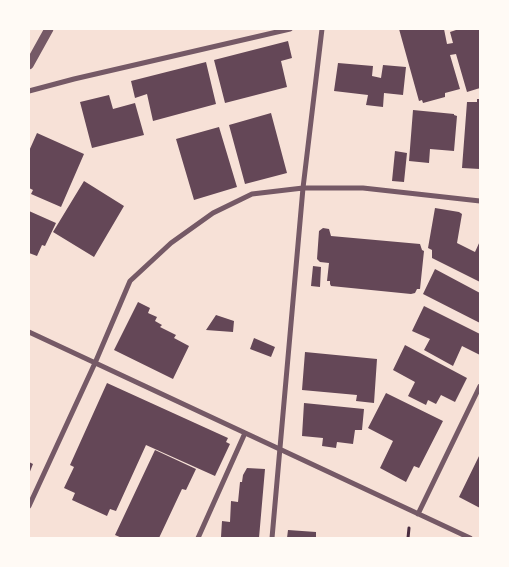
<!DOCTYPE html>
<html>
<head>
<meta charset="utf-8">
<style>
	body { margin:0 }
	#map { position:relative; width:509px; height:567px; overflow:hidden; background:#f7e1d7; font-family:"Space Grotesk",sans-serif }
	canvas { display:block }
	.frame { position:absolute; inset:0; border:30px solid #fffaf5; pointer-events:none }
</style>
</head>
<body>
<div id="map">
<canvas width="509" height="567"></canvas>
<div class="frame"></div>
</div>
<script>
const c = document.querySelector('canvas').getContext('2d');
c.lineJoin = 'round';
function paint(path, color) {
  c.fillStyle = color;
  c.fill(path, 'evenodd');
}
function poly(rows) {
  const path = new Path2D();
  for (const r of rows) {
    path.moveTo(r[0], r[1]);
    for (let i = 2; i < r.length; i += 2) path.lineTo(r[i], r[i + 1]);
  }
  return path;
}
function trace(path, color, width, dash) {
  c.strokeStyle = color;
  c.lineWidth = width;
  c.lineCap = dash ? 'butt' : 'round';
  c.setLineDash(dash || []);
  c.stroke(path);
}
paint(poly([
	[399,29,426,29,427,30,444,29,447,44,453,43,450,32,459,29,480,29,480,88,467,92,456,54,450,55,460,89,445,93,445,97,423,103,422,100,419,101],
	[288,41,292,58,281,61,287,87,225,103,214,60],
	[206,62,216,104,153,121,147,94,135,98,131,81],
	[338,63,373,66,372,76,381,78,383,65,406,67,403,95,384,93,383,107,366,105,368,95,334,91],
	[109,95,113,109,135,103,144,135,92,148,80,102],
	[477,99,480,99,480,169,462,168,467,102,477,102],
	[413,110,454,114,454,115,457,116,454,151,430,149,429,163,409,161],
	[271,113,287,173,245,184,229,125],
	[219,127,237,187,194,200,176,139],
	[37,133,84,154,61,207,31,194,33,190,29,188,29,151],
	[395,151,407,153,404,182,392,181],
	[84,181,124,206,94,257,53,232],
	[435,208,459,212,462,214,457,243,475,252,480,241,480,282,432,258,432,250,428,248],
	[29,211,56,223,45,246,42,245,37,256,29,253],
	[323,228,329,229,331,236,420,244,422,250,424,251,420,289,417,289,415,293,411,294,331,286,330,284,330,281,327,281,329,263,320,262,317,259,319,231],
	[313,266,321,267,320,287,311,286],
	[435,269,480,293,480,323,423,294],
	[138,302,150,308,148,313,157,317,155,321,162,325,160,327,176,335,174,338,189,346,173,379,114,350],
	[424,306,480,334,480,355,462,346,453,366,424,350,430,339,412,331],
	[216,315,234,321,233,332,206,330],
	[254,338,275,347,271,357,250,349],
	[405,345,467,378,455,402,441,395,436,404,428,400,426,405,408,396,415,382,393,370],
	[305,352,377,359,374,403,356,401,357,395,302,390],
	[107,383,228,438,226,442,230,444,215,476,146,445,116,511,110,509,107,516,72,500,75,493,64,488,74,467,70,465],
	[386,393,443,421,419,468,414,466,406,482,380,468,393,441,368,428],
	[304,403,364,409,362,430,355,430,353,444,337,442,336,448,322,446,323,438,302,436],
	[155,450,196,469,186,490,182,489,159,538,122,538,115,535],
	[480,454,480,508,459,497],
	[29,462,33,464,29,474],
	[247,468,265,469,259,538,221,537,222,521,230,522,231,501,238,502,240,482,242,482,243,475],
	[288,530,316,532,316,538,287,538]
]), '#644757');
trace(poly([
	[408,538,409,528]
]), '#4a2c40', 3);
trace(poly([
	[29,91,74,79,290,29],
	[29,332,470,538],
	[29,506,95,363,130,281,171,243,213,213,252,194,303,188,363,188,480,201],
	[418,514,480,386],
	[198,538,245,433],
	[272,538,303,188,322,29]
]), '#755966', 5);
trace(poly([
	[29,65,49,29]
]), '#755966', 9);
</script>
</body>
</html>
